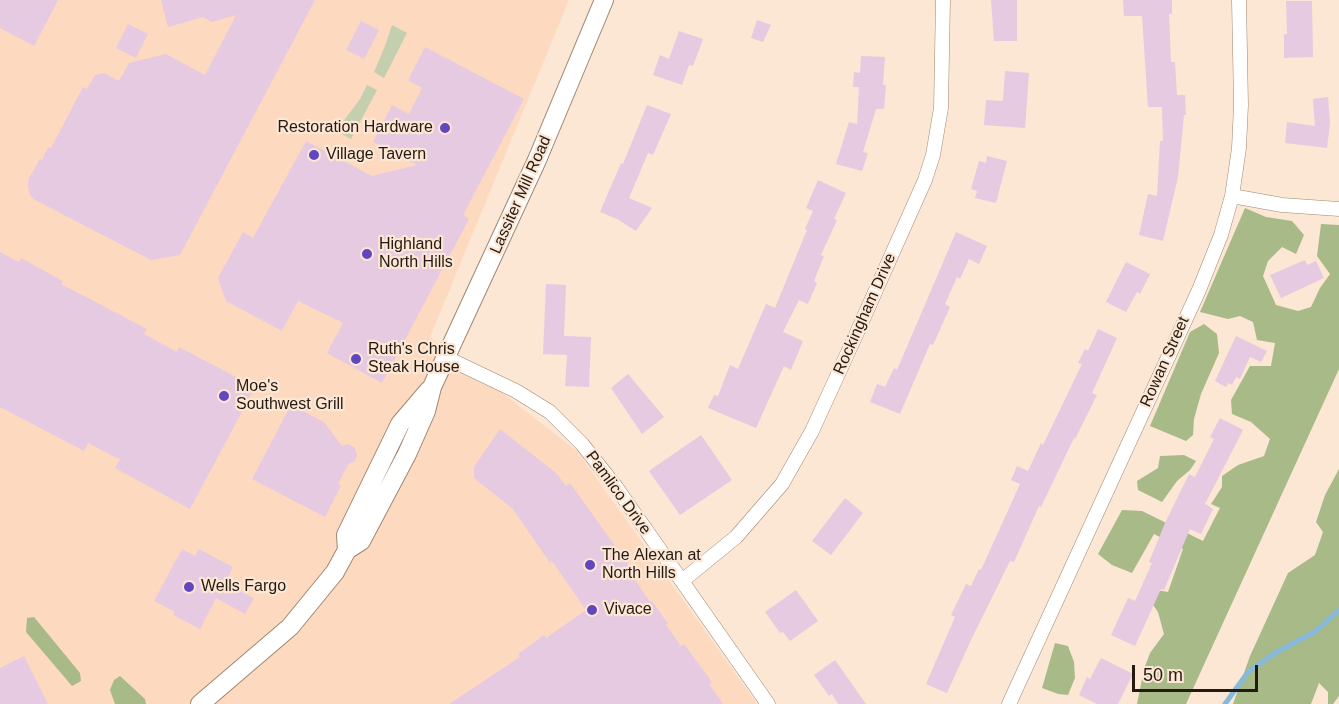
<!DOCTYPE html>
<html>
<head>
<meta charset="utf-8">
<style>
	body { margin:0 }
	#map { position:relative; width:1339px; height:704px; overflow:hidden; background:#fce6d4; font-family:Helvetica,sans-serif }
	canvas { display:block }
	.scale { position:absolute; left:1132px; top:665px; width:126px; height:27px; box-sizing:border-box; border:3px solid #241a12; border-top:0; padding-left:8px; font-size:18px; line-height:21px; white-space:nowrap; color:#241a12; -webkit-text-stroke:4px #fce6d4; paint-order:stroke }
</style>
</head>
<body>
<div id="map">
<canvas width="1339" height="704"></canvas>
<div class="scale">50 m</div>
</div>
<script>
const c = document.querySelector('canvas').getContext('2d');
c.lineJoin = 'round';
function paint(path, color) {
  c.fillStyle = color;
  c.fill(path, 'evenodd');
}
function poly(rows) {
  const path = new Path2D();
  for (const r of rows) {
    path.moveTo(r[0], r[1]);
    for (let i = 2; i < r.length; i += 2) path.lineTo(r[i], r[i + 1]);
  }
  return path;
}
function trace(path, color, width, dash) {
  c.strokeStyle = color;
  c.lineWidth = width;
  c.lineCap = dash ? 'butt' : 'round';
  c.setLineDash(dash || []);
  c.stroke(path);
}
function write(font, color, halo, rows, align = 'center') {
  c.font = font + ' Helvetica,sans-serif';
  c.lineWidth = 4.5;
  c.setLineDash([]);
  c.textBaseline = 'middle';
  c.strokeStyle = halo;
  c.fillStyle = color;
  for (const [text, x, y, turn = 0] of rows) {
    c.save();
    c.translate(x, y);
    c.rotate((+turn || 0) * Math.PI / 180);
    c.textAlign = isNaN(turn) ? turn : align;
    if (halo) c.strokeText(text, 0, 0);
    c.fillText(text, 0, 0);
    c.restore();
  }
}
paint(poly([
	[0,0,569,0,430,337,577,451,757,704,0,704]
]), '#fddabf');
paint(poly([
	[392,25,407,33,384,78,374,72,385,46],
	[367,85,377,90,351,139,336,131,360,99]
]), '#c3cfaf');
paint(poly([
	[1245,208,1266,217,1292,221,1304,235,1296,254,1282,247,1268,261,1263,276,1276,305,1298,311,1311,307,1320,288,1330,274,1317,256,1321,224,1339,225,1339,369,1186,704,1137,704,1144,669,1150,653,1164,634,1158,612,1149,599,1145,588,1168,592,1183,549,1154,534,1132,573,1112,565,1098,554,1122,510,1142,511,1203,541,1220,508,1211,504,1222,487,1222,476,1238,465,1264,456,1270,439,1251,422,1232,414,1231,400,1250,366,1271,366,1275,343,1257,340,1253,322,1240,316,1228,319,1200,312],
	[1204,324,1217,334,1219,353,1201,394,1194,419,1193,435,1186,441,1150,426,1190,332],
	[1184,455,1196,461,1190,470,1177,481,1162,502,1138,490,1137,481,1158,468,1160,456],
	[1339,469,1339,696,1333,704,1328,704,1328,692,1319,683,1311,704,1233,704,1250,656,1288,573,1315,555,1323,532,1316,522,1325,495],
	[34,617,80,673,81,681,72,686,26,632,27,618],
	[1055,643,1068,646,1074,662,1075,678,1068,695,1058,694,1042,688],
	[120,676,145,699,146,704,115,704,110,690,114,680]
]), '#a8ba87');
trace(poly([
	[1225,704,1248,672,1275,653,1316,631,1339,610]
]), '#87b9db', 5);
paint(poly([
	[0,0,58,0,34,46,0,28],
	[161,0,315,0,180,255,151,260,35,200,30,195,28,186,29,178,40,159,42,160,48,147,51,148,83,87,87,89,95,75,104,73,119,81,129,63,166,54,205,75,236,15,212,22,203,17,168,27],
	[991,0,1017,0,1017,41,994,41],
	[1123,0,1172,0,1172,14,1169,14,1171,62,1175,62,1177,95,1185,95,1186,115,1184,115,1178,177,1163,241,1139,235,1148,194,1157,196,1160,141,1163,141,1162,107,1148,107,1142,16,1124,16],
	[1286,1,1312,1,1313,57,1284,58,1284,34,1287,34],
	[757,20,771,25,763,42,751,38],
	[361,21,379,30,364,59,346,50],
	[128,24,148,34,136,58,116,48],
	[679,31,703,39,693,66,689,65,682,85,653,75,660,55,669,59],
	[425,47,524,99,463,215,469,219,382,383,327,353,343,323,298,301,282,331,226,301,218,278,243,232,253,238,306,141,372,176,417,165,373,142,392,105,409,114,422,88,408,80],
	[861,56,885,57,883,85,886,85,884,109,876,109,863,152,868,153,862,171,836,164,849,122,857,124,859,87,853,87,854,72,860,73],
	[1005,71,1029,73,1025,128,984,125,986,100,1003,101],
	[1328,97,1330,123,1327,148,1285,143,1287,122,1315,126,1313,99],
	[647,105,671,114,653,155,648,153,629,198,652,208,636,231,617,219,600,212,621,163,623,164],
	[987,156,1007,161,996,203,975,198,977,191,971,189,979,161,986,163],
	[818,180,846,193,834,219,837,220,821,255,824,256,814,281,817,283,808,304,799,300,783,332,803,341,791,370,784,366,756,428,708,408,714,395,718,396,730,365,738,369,766,304,775,308,807,230,805,229,813,211,806,208],
	[956,232,987,246,979,264,969,259,960,279,957,277,945,304,950,307,933,345,930,344,900,414,870,402,877,384,885,387,894,368,897,370],
	[0,252,19,262,21,258,63,281,61,284,147,329,144,334,177,352,179,347,255,387,190,509,115,468,120,459,113,456,88,443,84,451,0,407],
	[1305,260,1307,265,1316,261,1324,278,1281,298,1270,275],
	[1126,262,1150,274,1140,294,1137,292,1126,312,1106,302],
	[546,284,566,285,564,336,591,337,589,387,565,386,567,355,543,354],
	[1098,329,1117,338,1092,393,1097,395,1075,439,1074,438,1041,507,1039,506,1014,562,1010,561,970,642,947,693,926,684,955,617,951,615,966,584,971,586,979,569,981,570,1020,484,1011,480,1017,466,1028,471,1041,443,1043,445,1082,364,1078,363,1085,349,1088,351],
	[1236,336,1267,351,1261,362,1250,357,1240,379,1236,377,1232,385,1228,383,1226,387,1215,381],
	[628,374,664,417,642,434,611,388],
	[291,405,324,422,342,446,348,444,355,448,357,456,354,462,349,463,338,484,341,486,325,517,252,479],
	[1220,418,1243,430,1205,504,1213,509,1201,534,1190,529,1164,590,1161,589,1135,646,1111,635,1128,598,1135,601,1152,563,1149,562,1165,523,1189,474,1195,477,1214,439,1210,437],
	[500,429,556,473,566,486,570,483,638,578,635,580,650,602,652,601,668,624,666,625,681,646,684,644,712,682,709,684,723,704,449,704,520,657,518,654,544,635,546,638,586,610,552,561,550,563,513,509,474,478,474,467],
	[701,435,732,480,680,515,649,471],
	[845,498,863,513,831,555,812,541],
	[182,549,195,556,199,549,233,567,225,583,254,598,245,614,216,598,200,629,173,615,175,612,154,601],
	[796,590,818,621,790,641,783,632,780,633,765,612],
	[24,656,48,704,0,704,0,668],
	[1101,658,1133,674,1118,704,1097,704,1079,695,1087,677,1090,679],
	[835,660,866,704,838,704,832,694,829,696,814,675]
]), '#e5cae2');
const minor = poly([
	[1232,196,1282,205,1339,209],
	[447,358,516,391,550,412,582,444,616,487,768,704],
	[682,581,736,537,782,484,812,431,855,337,925,180,933,155,941,108,943,0],
	[1009,704,1199,290,1221,235,1232,196,1239,148,1241,105,1239,0]
]);
const secondary = poly([
	[347,550,346,535,400,424,429,390],
	[200,704,290,627,335,572,347,550,361,541,407,454,426,411,432,387,537,160,604,0]
]);
trace(minor, '#a08773', 15);
trace(secondary, '#a08773', 20);
trace(minor, '#fff', 14);
trace(secondary, '#fff', 18);
for (const [x, y, r, color] of [
	[445,128,6,"#6047c0"],
	[314,155,6,"#6047c0"],
	[367,254,6,"#6047c0"],
	[356,359,6,"#6047c0"],
	[224,396,6,"#6047c0"],
	[590,565,6,"#6047c0"],
	[189,587,6,"#6047c0"],
	[592,610,6,"#6047c0"]
]) {
  const dot = new Path2D();
  dot.arc(x, y, r, 0, 2 * Math.PI);
  c.fillStyle = color;
  c.fill(dot);
  trace(dot, '#fce6d4', 2);
}
write('16px', '#241a12', '#fce6d4', [
	["Restoration Hardware",433,128,"right"],
	["Village Tavern",326,155],
	["Highland",379,245],
	["North Hills",379,263],
	["Ruth's Chris",368,350],
	["Steak House",368,368],
	["Moe's",236,387],
	["Southwest Grill",236,405],
	["The Alexan at",602,556],
	["North Hills",602,574],
	["Wells Fargo",201,587],
	["Vivace",604,610]
], 'left');
write('16px', '#241a12', '#fce6d4', [
	["Lassiter Mill Road",521,195,-66],
	["Rockingham Drive",865,314,-66],
	["Rowan Street",1165,362,-66],
	["Pamlico Drive",618,493,54]
]);
</script>
</body>
</html>
